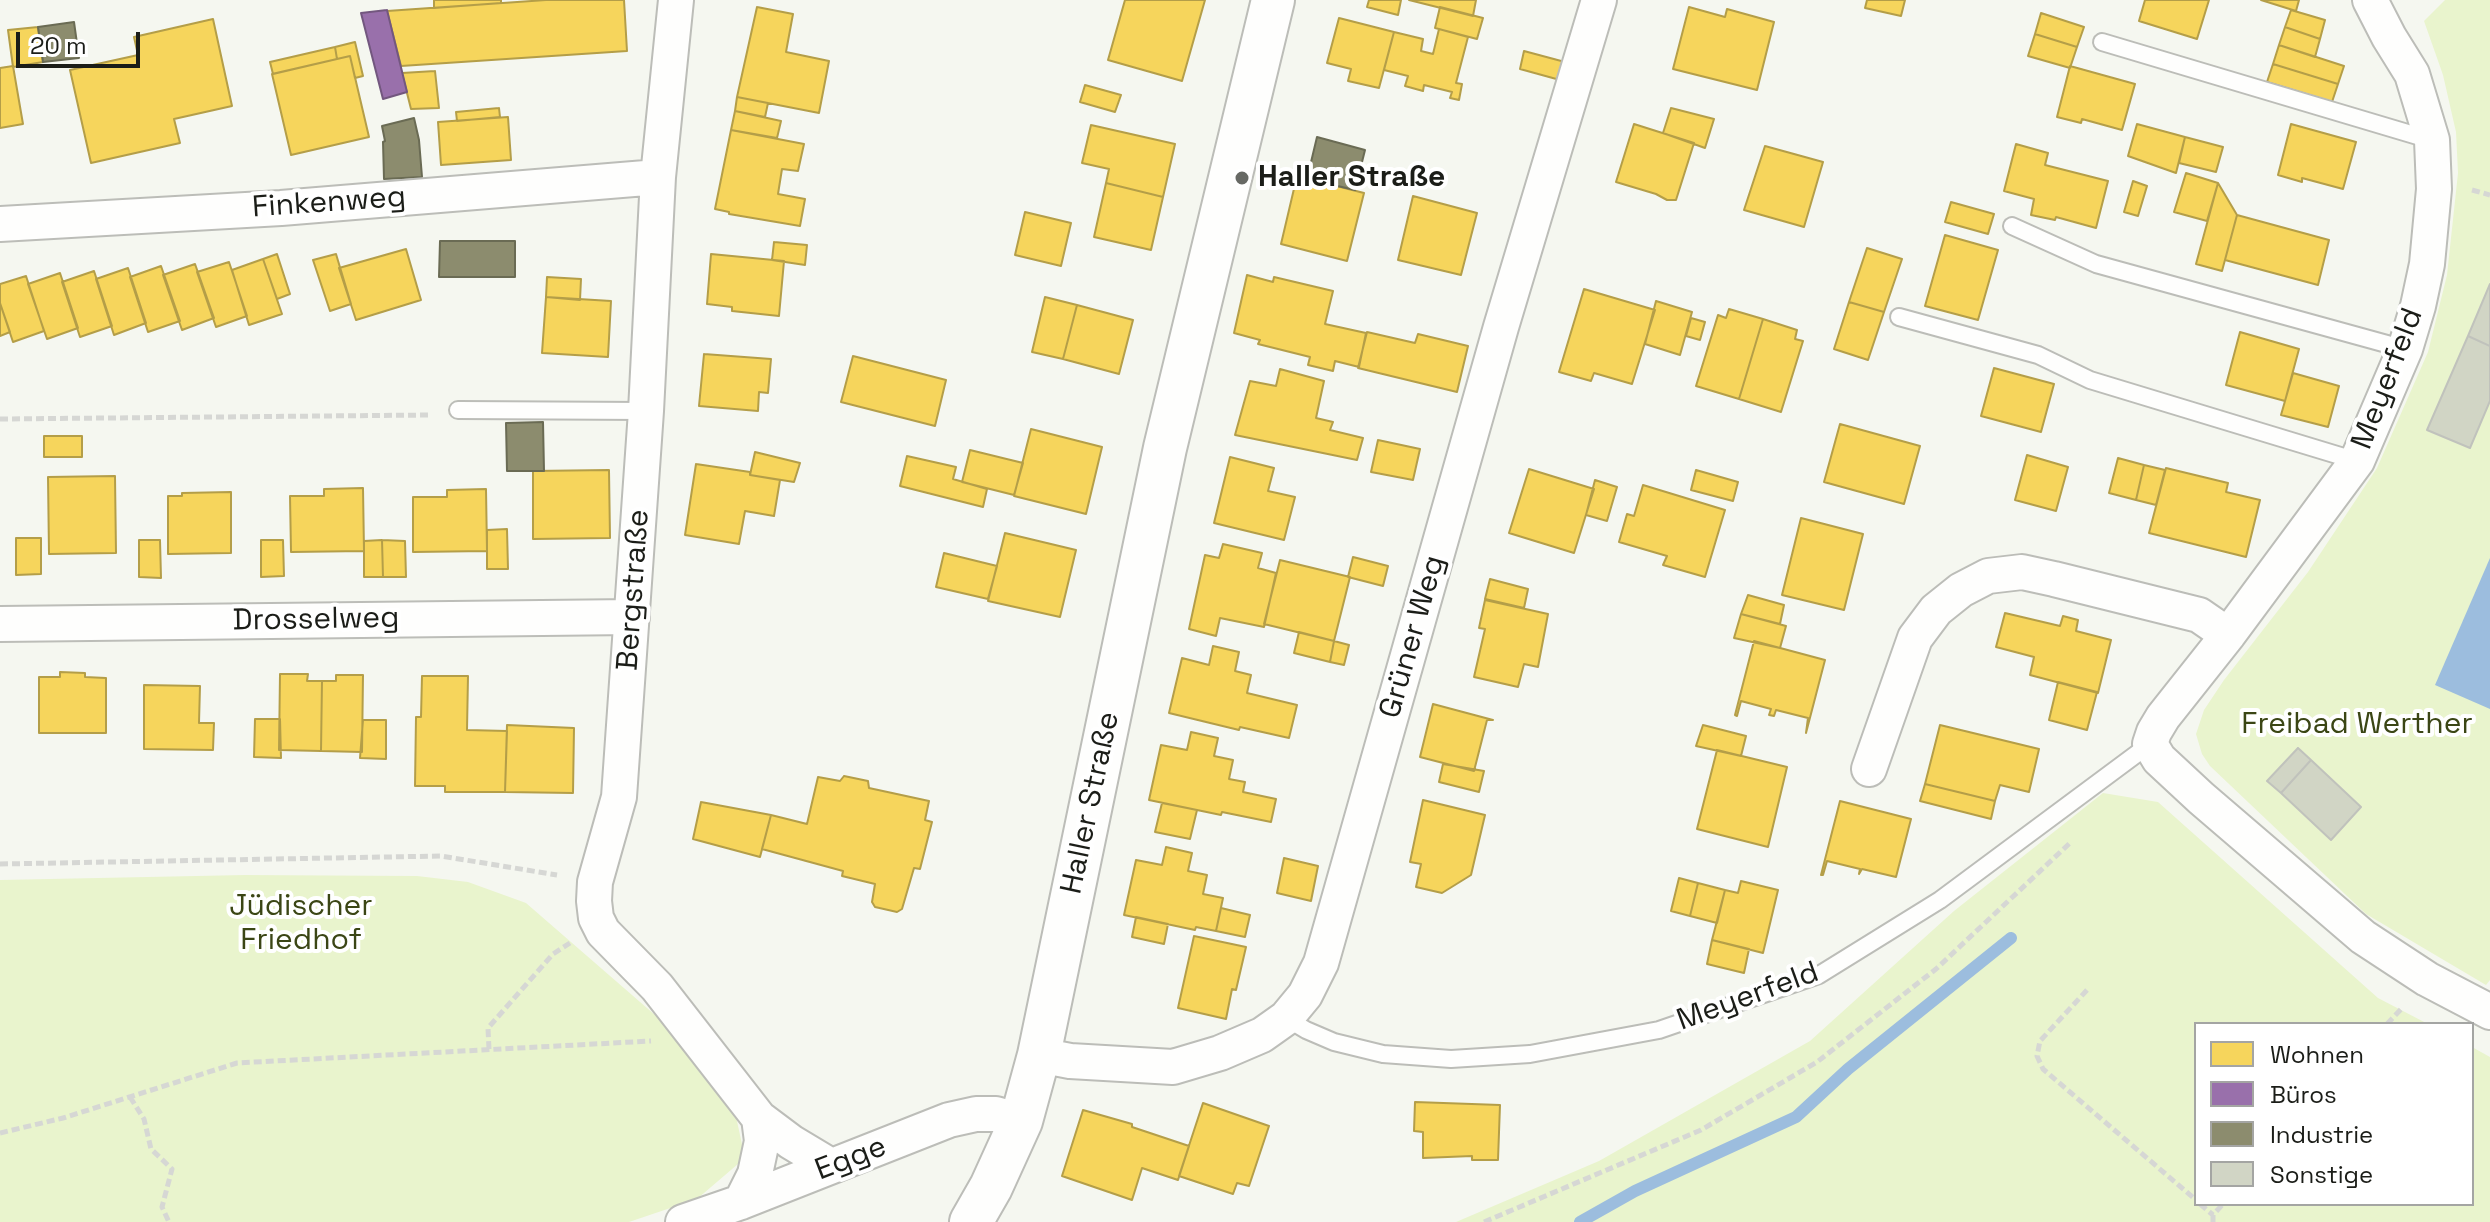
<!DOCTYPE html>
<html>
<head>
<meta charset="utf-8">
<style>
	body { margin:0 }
	#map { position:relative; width:2490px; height:1222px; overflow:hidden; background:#f5f7f0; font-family:"Space Grotesk",sans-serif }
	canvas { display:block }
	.legend { position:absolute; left:2194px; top:1022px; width:280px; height:184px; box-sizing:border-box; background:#fff; border:2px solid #a4a5a3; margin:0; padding:10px 14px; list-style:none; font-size:24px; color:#1b1d18 }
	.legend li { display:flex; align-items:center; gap:16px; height:40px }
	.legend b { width:40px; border:2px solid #a4a5a3 }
	.scale { position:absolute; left:16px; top:32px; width:124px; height:36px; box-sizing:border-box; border:4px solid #1b1d18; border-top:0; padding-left:10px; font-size:24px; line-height:28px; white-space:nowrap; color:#1b1d18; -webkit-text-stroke:6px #fff; paint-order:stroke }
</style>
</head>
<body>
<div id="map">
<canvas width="2490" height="1222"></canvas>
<ul class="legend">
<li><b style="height:22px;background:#f6d55c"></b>Wohnen</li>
<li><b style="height:22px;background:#9970ab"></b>Büros</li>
<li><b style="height:22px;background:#8c8c6e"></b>Industrie</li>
<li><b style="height:22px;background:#d1d5c5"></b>Sonstige</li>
</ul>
<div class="scale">20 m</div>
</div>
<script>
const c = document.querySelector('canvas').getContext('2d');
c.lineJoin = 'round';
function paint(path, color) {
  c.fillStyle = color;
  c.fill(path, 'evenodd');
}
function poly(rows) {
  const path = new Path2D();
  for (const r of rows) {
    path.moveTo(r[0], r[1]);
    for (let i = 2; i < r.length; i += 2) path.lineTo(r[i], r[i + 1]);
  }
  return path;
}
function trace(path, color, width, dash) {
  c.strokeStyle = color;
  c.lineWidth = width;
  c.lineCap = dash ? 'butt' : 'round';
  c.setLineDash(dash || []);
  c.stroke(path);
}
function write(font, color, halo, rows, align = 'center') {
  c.font = font + ' "Space Grotesk",sans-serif';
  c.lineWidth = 8;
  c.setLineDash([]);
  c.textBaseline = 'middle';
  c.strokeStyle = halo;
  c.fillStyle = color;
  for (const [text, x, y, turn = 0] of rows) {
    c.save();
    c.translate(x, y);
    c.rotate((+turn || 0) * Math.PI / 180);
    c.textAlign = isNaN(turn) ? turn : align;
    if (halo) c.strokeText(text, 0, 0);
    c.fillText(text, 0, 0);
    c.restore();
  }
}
paint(poly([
	[2445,0,2490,0,2490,980,2486,985,2366,914,2210,766,2202,754,2196,734,2204,710,2224,680,2308,572,2377,468,2428,352,2447,275,2458,173,2456,132,2443,75,2424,21],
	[2103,793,2158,802,2378,998,2428,1024,2196,1024,2196,1204,2472,1204,2472,1047,2490,1057,2490,1222,1456,1222,1599,1161,1810,1041,1954,911],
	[245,875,417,876,468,882,526,903,670,1028,735,1112,745,1158,697,1199,629,1222,0,1222,0,880]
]), '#e9f4cd');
paint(poly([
	[2490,558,2490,709,2435,685]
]), '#9cbdde');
const homes = poly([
	[434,0,501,0,501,3,434,8,434,0],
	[546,0,624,0,627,51,401,66,387,11,546,0],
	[1125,0,1205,0,1182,81,1108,60,1125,0],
	[1369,0,1401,0,1398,15,1367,7,1369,0],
	[1409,0,1476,0,1473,16,1409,0],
	[1867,0,1905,0,1901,16,1865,8,1867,0],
	[2145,0,2209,0,2197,39,2139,21,2145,0],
	[2261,0,2299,0,2296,11,2261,0],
	[757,7,793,14,786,52,829,61,819,113,737,97,757,7],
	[1440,7,1483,18,1477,39,1435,28,1440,7],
	[1689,7,1725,17,1727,9,1774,22,1757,90,1673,69,1689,7],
	[2291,10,2325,20,2320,39,2285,27,2291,10],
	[2041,13,2084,27,2077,47,2035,34,2041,13],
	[1339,18,1394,32,1379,88,1348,81,1351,69,1327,63,1339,18],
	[213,19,232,106,174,119,180,143,91,163,70,70,138,55,134,37,213,19],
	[38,27,43,62,13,67,8,30,38,27],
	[2285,27,2320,39,2315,57,2279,45,2285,27],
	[1439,29,1468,37,1456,83,1462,84,1459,100,1450,98,1452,92,1424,85,1423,91,1405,86,1408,76,1384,70,1394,32,1423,39,1421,51,1433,54,1439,29],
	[2035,34,2077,47,2070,68,2028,56,2035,34],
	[355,42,363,76,355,78,350,56,337,59,335,47,355,42],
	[2279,45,2344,66,2338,84,2273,64,2279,45],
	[335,47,337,59,273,74,270,62,335,47],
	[1524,51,1565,62,1560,80,1520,69,1524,51],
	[350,56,369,137,291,155,272,74,350,56],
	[2273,64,2338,84,2332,102,2267,82,2273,64],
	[13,66,23,124,0,128,0,68,13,66],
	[2070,66,2135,84,2122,130,2082,119,2081,123,2057,117,2070,66],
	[435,71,439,108,411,109,402,73,435,71],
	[1085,85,1121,95,1115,112,1080,102,1085,85],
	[737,97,768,103,765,117,735,111,737,97],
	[499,108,500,117,457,121,456,112,499,108],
	[1671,108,1714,119,1705,148,1663,133,1671,108],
	[735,111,781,121,777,138,731,130,735,111],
	[508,117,511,160,441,165,438,122,508,117],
	[1634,124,1694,143,1676,200,1667,200,1656,194,1616,182,1634,124],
	[2137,124,2185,137,2176,173,2128,156,2137,124],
	[2291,124,2356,142,2343,189,2302,178,2302,182,2278,175,2291,124],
	[1091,125,1175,144,1163,197,1106,183,1109,169,1082,163,1091,125],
	[731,130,804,144,798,171,782,169,778,194,805,199,800,226,729,214,729,212,715,209,731,130],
	[2185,137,2223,147,2216,172,2179,163,2185,137],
	[2016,144,2048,153,2045,165,2108,181,2096,228,2056,217,2055,220,2031,215,2034,199,2004,191,2016,144],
	[1765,146,1823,162,1804,227,1744,210,1765,146],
	[2186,173,2218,183,2207,221,2174,212,2186,173],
	[1297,176,1364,193,1347,261,1281,244,1297,176],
	[2133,181,2147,186,2138,216,2124,212,2133,181],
	[1106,183,1163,197,1151,250,1094,237,1106,183],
	[2218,183,2237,215,2222,271,2196,264,2218,183],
	[1413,196,1477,213,1461,275,1398,260,1413,196],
	[1951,202,1994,214,1988,234,1945,222,1951,202],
	[1025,212,1071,223,1061,266,1015,255,1025,212],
	[2237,215,2329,240,2318,285,2225,260,2237,215],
	[1945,235,1998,250,1978,320,1925,306,1945,235],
	[774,242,807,245,805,265,772,260,774,242],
	[1867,248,1902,259,1884,312,1849,302,1867,248],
	[406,249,421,300,356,320,339,268,406,249],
	[277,254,290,294,277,299,263,259,277,254],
	[336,254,351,304,330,311,313,260,336,254],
	[711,254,784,261,779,316,732,311,732,307,707,304,711,254],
	[263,259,282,314,249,325,232,270,263,259],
	[229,262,247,316,216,327,197,272,229,262],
	[195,264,214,318,182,330,163,275,195,264],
	[161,266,180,321,148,332,130,277,161,266],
	[128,268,146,323,114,335,96,279,128,268],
	[94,271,112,326,80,337,62,282,94,271],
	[60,273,78,328,47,339,28,284,60,273],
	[1247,275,1273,282,1274,277,1333,291,1325,324,1366,333,1359,367,1335,361,1333,371,1308,365,1310,357,1258,344,1260,340,1234,333,1247,275],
	[26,276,44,331,13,342,0,303,0,284,26,276],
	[547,277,581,279,580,300,546,297,547,277],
	[1584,289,1655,310,1632,384,1594,373,1591,381,1559,372,1584,289],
	[546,297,611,301,608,357,542,353,546,297],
	[1045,297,1077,305,1063,359,1032,352,1045,297],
	[1656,301,1692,312,1680,355,1645,344,1656,301],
	[1849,302,1884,312,1868,360,1834,349,1849,302],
	[0,303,10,332,0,336,0,303],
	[1077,305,1133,320,1119,374,1063,359,1077,305],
	[1729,309,1763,319,1739,399,1696,386,1718,315,1726,318,1729,309],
	[1691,318,1705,322,1700,340,1686,336,1691,318],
	[1763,319,1797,330,1795,339,1803,341,1781,412,1739,399,1763,319],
	[1367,332,1415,343,1418,334,1468,346,1457,392,1358,368,1367,332],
	[2240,332,2299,349,2285,401,2226,385,2240,332],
	[704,354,771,359,768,393,759,392,758,411,699,406,704,354],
	[853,356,946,380,935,426,841,402,853,356],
	[1994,368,2054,384,2041,432,1981,416,1994,368],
	[1280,369,1324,381,1316,418,1333,422,1330,430,1363,438,1357,460,1235,435,1250,381,1276,386,1280,369],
	[2293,373,2339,386,2328,427,2281,415,2293,373],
	[1840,424,1920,446,1904,504,1824,482,1840,424],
	[1031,429,1102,447,1086,514,1014,496,1031,429],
	[44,436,82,436,82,457,44,457,44,436],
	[1378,440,1420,449,1413,480,1371,472,1378,440],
	[970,450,1023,463,1014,495,962,482,970,450],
	[755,452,800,463,794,482,750,475,755,452],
	[2027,455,2068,467,2056,511,2015,500,2027,455],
	[907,456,956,467,953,479,987,489,983,507,900,486,907,456],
	[1230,457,1274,468,1268,491,1295,497,1284,540,1214,523,1230,457],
	[2118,458,2144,465,2136,500,2109,493,2118,458],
	[696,464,750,472,750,475,780,480,774,516,745,511,739,544,685,535,696,464],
	[2144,465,2165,470,2156,505,2136,500,2144,465],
	[2166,468,2228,483,2226,492,2260,500,2246,557,2149,533,2166,468],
	[1529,469,1594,489,1574,553,1509,533,1529,469],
	[609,470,610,538,533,539,533,471,609,470],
	[1696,470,1738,482,1733,501,1691,490,1696,470],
	[115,476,116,553,49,554,48,477,115,476],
	[1595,480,1617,487,1607,521,1586,515,1595,480],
	[1643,485,1725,510,1705,577,1663,565,1667,556,1619,542,1627,514,1634,516,1643,485],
	[363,488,364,551,291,552,290,496,324,496,324,489,363,488],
	[486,489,487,551,413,552,413,497,447,497,447,490,486,489],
	[231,492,231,553,168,554,168,496,182,496,182,493,231,492],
	[1801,518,1863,534,1844,610,1782,595,1801,518],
	[507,529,508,569,487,569,487,530,507,529],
	[1005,533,1076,550,1060,617,988,601,1005,533],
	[16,538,41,538,41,574,16,575,16,538],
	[139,540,160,540,161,578,139,577,139,540],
	[261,540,283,540,284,576,261,577,261,540],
	[382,540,405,541,406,577,383,577,382,540],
	[382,540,383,577,364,577,364,541,382,540],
	[1223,544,1262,553,1258,568,1276,573,1264,627,1220,618,1216,636,1189,629,1205,555,1219,558,1223,544],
	[944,553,997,566,988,599,936,587,944,553],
	[1353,557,1388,566,1383,586,1348,577,1353,557],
	[1280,560,1350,577,1334,641,1264,624,1280,560],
	[1490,579,1528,589,1524,608,1485,599,1490,579],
	[1748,595,1784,605,1780,624,1741,614,1748,595],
	[1485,600,1548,614,1538,667,1524,664,1518,687,1474,677,1485,629,1479,628,1485,600],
	[2005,613,2060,626,2063,616,2078,620,2076,631,2111,640,2098,693,2030,675,2034,657,1996,647,2005,613],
	[1741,614,1786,626,1780,648,1734,638,1741,614],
	[1299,632,1334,641,1330,662,1294,653,1299,632],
	[1334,641,1349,645,1344,665,1330,662,1334,641],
	[1754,641,1825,660,1806,733,1808,718,1776,710,1774,716,1769,715,1771,709,1741,701,1737,716,1735,715,1754,641],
	[1213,646,1239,652,1235,671,1251,675,1247,693,1297,705,1289,738,1240,727,1239,730,1169,713,1182,658,1209,665,1213,646],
	[60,672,85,673,85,677,106,678,106,733,39,733,39,677,60,677,60,672],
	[280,674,308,674,307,681,322,681,321,751,279,750,280,674],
	[336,675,363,675,362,752,321,751,322,681,336,681,336,675],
	[422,676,468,676,467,730,507,731,505,792,445,792,445,786,415,786,416,717,421,717,422,676],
	[2058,682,2097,692,2087,730,2049,720,2058,682],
	[144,685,200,686,199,723,214,723,213,750,144,749,144,685],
	[1433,704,1493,720,1487,720,1474,771,1420,757,1433,704],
	[255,719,280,719,281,758,254,757,255,719],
	[363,720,386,720,386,759,360,758,363,720],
	[507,725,574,728,573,793,505,792,507,725],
	[1703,725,1746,736,1741,756,1696,746,1703,725],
	[1940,725,2039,749,2029,792,2000,785,1995,801,1925,784,1940,725],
	[1191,732,1218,738,1214,756,1233,760,1229,779,1245,782,1243,792,1276,799,1271,822,1222,812,1221,815,1149,800,1161,745,1187,750,1191,732],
	[1717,750,1787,767,1768,847,1697,829,1717,750],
	[1443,764,1484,771,1479,792,1439,782,1443,764],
	[844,776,868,781,869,788,929,801,925,820,932,822,920,869,914,868,902,909,897,912,875,907,872,902,875,884,842,876,843,871,762,849,771,815,807,824,818,777,840,781,844,776],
	[1925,784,1995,801,1991,819,1920,801,1925,784],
	[1423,800,1485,815,1471,875,1442,893,1416,887,1421,864,1410,862,1423,800],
	[1840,801,1911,819,1896,877,1862,869,1859,874,1860,869,1827,861,1823,875,1821,875,1840,801],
	[701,802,771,815,760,857,693,839,701,802],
	[1162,803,1197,810,1190,839,1155,832,1162,803],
	[1166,847,1192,853,1188,871,1207,875,1203,894,1223,898,1216,931,1196,927,1195,930,1124,915,1136,860,1162,865,1166,847],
	[1284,858,1318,866,1311,901,1277,893,1284,858],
	[1679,878,1698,883,1690,916,1671,911,1679,878],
	[1741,881,1778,890,1763,953,1712,940,1725,890,1738,893,1741,881],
	[1698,883,1725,890,1717,923,1690,916,1698,883],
	[1221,908,1250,915,1245,937,1216,931,1221,908],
	[1136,917,1168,924,1164,944,1132,937,1136,917],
	[1194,936,1246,947,1236,990,1232,989,1226,1019,1178,1008,1194,936],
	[1712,940,1749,949,1744,973,1707,964,1712,940],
	[1415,1102,1500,1105,1498,1160,1472,1160,1472,1156,1423,1158,1423,1132,1414,1131,1415,1102],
	[1203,1103,1269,1126,1249,1186,1237,1183,1233,1194,1179,1176,1203,1103],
	[1083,1110,1132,1124,1132,1127,1189,1146,1178,1180,1142,1168,1132,1200,1062,1176,1083,1110]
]);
paint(homes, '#f6d55c');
trace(homes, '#b49e48', 2);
const offices = poly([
	[387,10,407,92,383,99,361,13,387,10]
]);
paint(offices, '#9970ab');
trace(offices, '#73577f', 2);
const industry = poly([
	[74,22,79,58,43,62,38,27,74,22],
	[414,118,419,140,422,177,384,179,383,142,385,141,382,126,414,118],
	[1317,137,1365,150,1355,190,1307,179,1317,137],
	[440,241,515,241,515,277,439,277,440,241],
	[543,422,544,471,507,471,506,423,543,422]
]);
paint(industry, '#8c8c6e');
trace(industry, '#6a6b54', 2);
trace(poly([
	[1580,1222,1635,1191,1796,1117,1848,1069,2011,938]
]), '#9cbdde', 12);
const building = poly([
	[2490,284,2490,346,2468,336,2490,284],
	[2468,336,2490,346,2490,401,2470,448,2427,430,2468,336],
	[2298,748,2311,760,2281,793,2267,781,2298,748],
	[2311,760,2361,807,2331,840,2281,793,2311,760]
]);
paint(building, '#d1d5c5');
trace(building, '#c0c2bc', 2);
const service = poly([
	[2102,42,2431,140],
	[2012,226,2096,264,2405,349],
	[1899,317,2038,355,2090,380,2357,461],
	[458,410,646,411],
	[1286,1018,1306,1030,1334,1042,1383,1054,1451,1059,1530,1054,1659,1030,1819,975,1940,900,2150,744]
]);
const minor = poly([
	[676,0,658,177,646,411,619,797,595,882,594,901,596,918,603,932,657,987,759,1118,791,1142,831,1166],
	[2370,0,2389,37,2412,74,2432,140,2434,189,2427,264,2418,306,2405,349,2357,461,2228,635,2163,717,2154,732,2150,744,2159,759,2201,798,2363,937,2427,979,2490,1012],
	[0,224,281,208,658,177],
	[0,624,632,617],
	[1869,769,1915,638,1936,610,1961,590,1988,576,2022,572,2054,579,2199,615,2228,635],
	[1039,1055,1070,1061,1173,1067,1220,1053,1262,1035,1286,1018,1305,995,1321,963,1501,327,1599,0],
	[741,1202,755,1174,762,1141,759,1118],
	[683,1222,741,1202,949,1120,976,1114,996,1114,1021,1121]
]);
const tertiary = poly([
	[971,1222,991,1187,1021,1121,1039,1055,1165,448,1273,0]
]);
trace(service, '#bcbdb8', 20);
trace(minor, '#bcbdb8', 38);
trace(tertiary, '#bcbdb8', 46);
trace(poly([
	[2472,190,2490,195],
	[0,419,430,415],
	[0,864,441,856,557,875],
	[2087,990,2040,1041,2037,1056,2043,1069,2196,1200],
	[2387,1024,2403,1007],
	[489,1049,488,1028,553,954,570,943],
	[130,1097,144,1119,151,1149,172,1169,162,1207,169,1222],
	[0,1133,63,1118,237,1063,651,1041],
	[2200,1204,2213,1215],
	[1484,1222,1701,1130,1817,1062,1936,969,2071,842],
	[2213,1222,2213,1215,2223,1204]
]), '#d6d7d4', 5, [8, 4]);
trace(service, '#fefefd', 16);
trace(minor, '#fefefd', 34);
trace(tertiary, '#fefefd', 42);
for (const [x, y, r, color] of [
	[1242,178,8,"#676964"]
]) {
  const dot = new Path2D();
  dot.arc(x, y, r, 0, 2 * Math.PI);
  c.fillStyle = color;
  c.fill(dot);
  trace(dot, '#fff', 3);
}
write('bold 30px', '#1b1d18', '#fff', [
	["Haller Straße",1258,178]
], 'left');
write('30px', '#1b1d18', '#fff', [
	["Finkenweg",329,203,-4],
	["Meyerfeld",2388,379,-69],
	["Bergstraße",634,590,-86],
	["Drosselweg",316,620,-1],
	["Grüner Weg",1413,637,-74],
	["Haller Straße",1091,803,-78],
	["Meyerfeld",1748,997,-20],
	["Egge",851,1159,-21]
]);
write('30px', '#3b4615', '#fff', [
	["Freibad Werther",2357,725],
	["Jüdischer",301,907],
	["Friedhof",301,941]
]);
</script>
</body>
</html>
